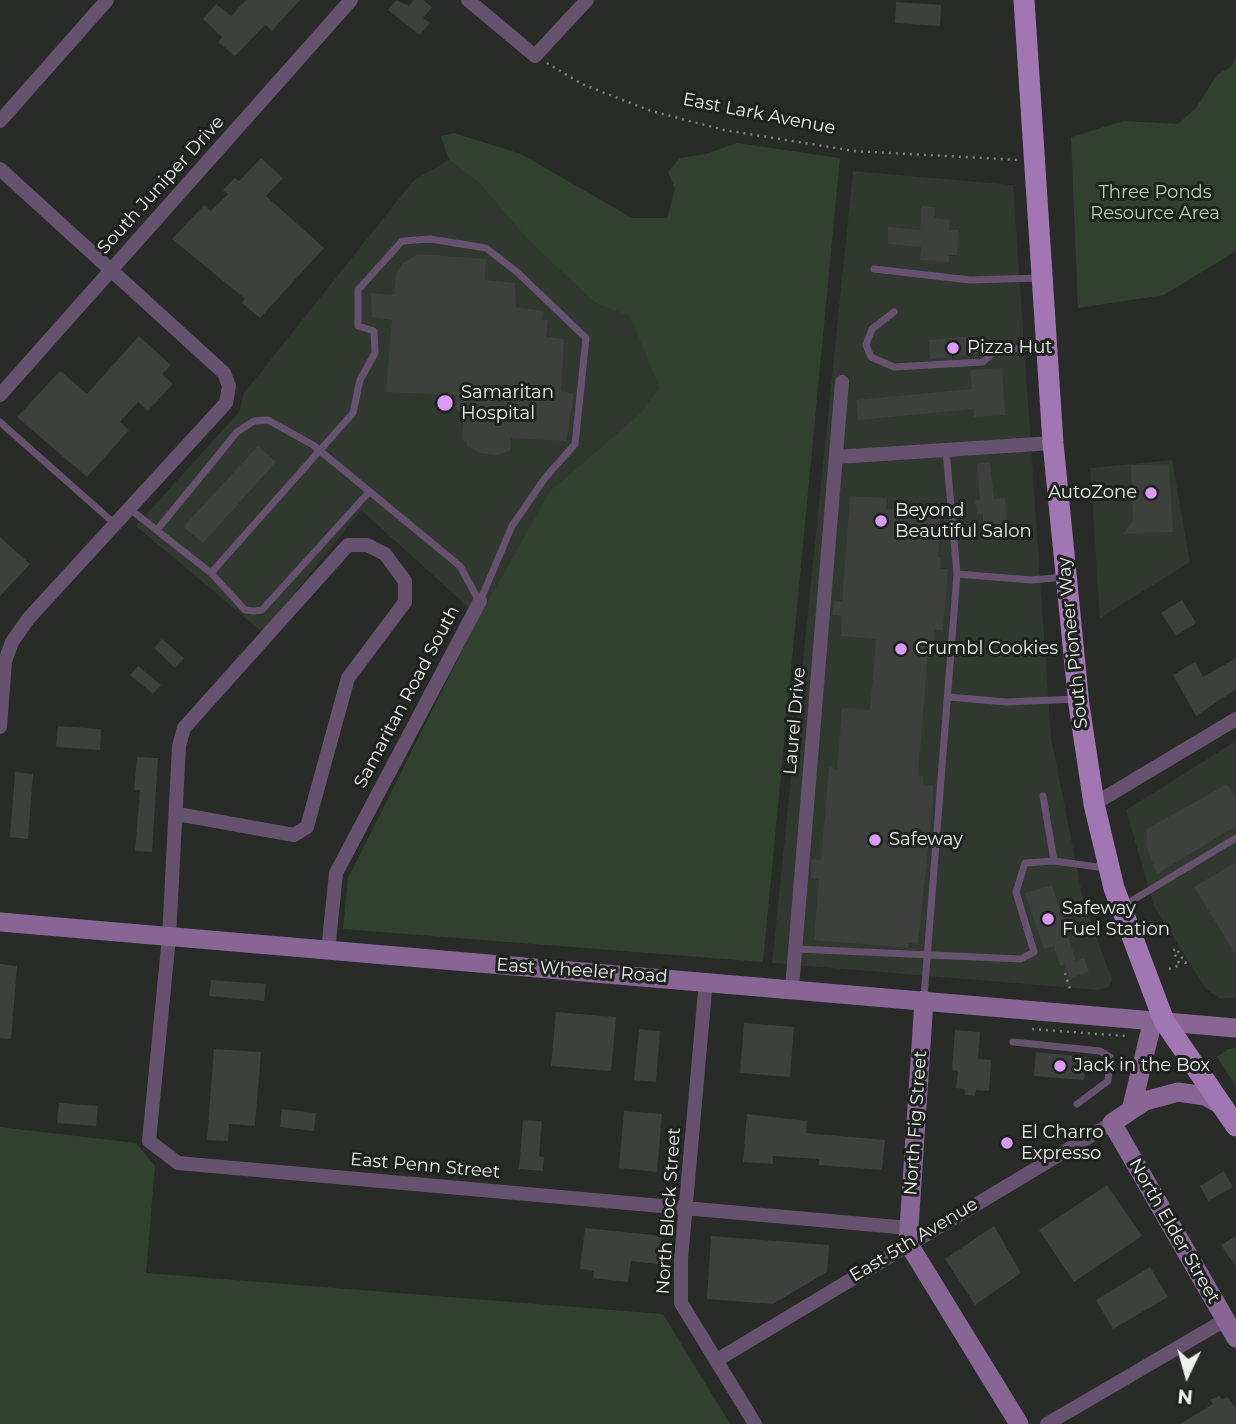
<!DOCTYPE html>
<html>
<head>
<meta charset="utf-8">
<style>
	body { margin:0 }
	#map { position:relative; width:1236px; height:1424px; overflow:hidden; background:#282b27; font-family:Montserrat,sans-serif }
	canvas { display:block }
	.north { position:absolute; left:1152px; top:1340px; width:70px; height:70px; -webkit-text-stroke:5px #1e221e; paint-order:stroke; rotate:185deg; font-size:19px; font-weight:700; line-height:28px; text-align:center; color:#edefec }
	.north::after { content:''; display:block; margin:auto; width:24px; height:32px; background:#edefec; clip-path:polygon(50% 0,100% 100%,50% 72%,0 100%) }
</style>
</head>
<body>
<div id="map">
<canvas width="1236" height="1424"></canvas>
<div class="north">N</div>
</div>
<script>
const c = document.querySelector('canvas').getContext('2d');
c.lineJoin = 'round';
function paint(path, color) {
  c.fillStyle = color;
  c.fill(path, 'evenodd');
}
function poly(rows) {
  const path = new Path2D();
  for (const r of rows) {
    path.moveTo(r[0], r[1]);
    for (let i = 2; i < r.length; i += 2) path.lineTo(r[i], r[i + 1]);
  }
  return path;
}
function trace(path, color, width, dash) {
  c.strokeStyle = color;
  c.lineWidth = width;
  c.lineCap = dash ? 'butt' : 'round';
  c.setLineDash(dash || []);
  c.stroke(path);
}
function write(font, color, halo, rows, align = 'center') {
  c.font = font + ' Montserrat,sans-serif';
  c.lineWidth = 6;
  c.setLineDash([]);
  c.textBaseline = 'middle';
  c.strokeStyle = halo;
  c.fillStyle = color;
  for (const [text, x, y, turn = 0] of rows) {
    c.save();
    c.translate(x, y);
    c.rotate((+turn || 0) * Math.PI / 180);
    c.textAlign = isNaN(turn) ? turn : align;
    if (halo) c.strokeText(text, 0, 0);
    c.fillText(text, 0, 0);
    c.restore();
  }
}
paint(poly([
	[449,160,479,183,530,242,595,303,630,315,659,388,640,413,549,492,479,617,361,510,263,633,136,526,239,412,244,393,414,180],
	[853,171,1013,185,1051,737,1084,904,1112,979,1109,987,1098,990,772,963],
	[1172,460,1190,562,1100,618,1090,468],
	[1236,741,1236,998,1219,998,1206,989,1154,906,1126,810]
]), '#313830');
paint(poly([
	[1236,54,1236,251,1164,295,1078,308,1071,137,1124,121,1178,124,1196,108,1217,75,1232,66],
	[454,133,521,154,632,218,667,218,675,189,668,172,680,158,706,154,737,143,840,158,763,962,343,929,348,878,479,617,549,492,640,413,659,388,630,316,595,303,530,242,479,183,449,160,441,136],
	[1236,1048,1236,1086,1217,1057,1228,1049],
	[0,1127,136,1143,155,1166,146,1273,663,1314,730,1424,0,1424]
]), '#30422d');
paint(poly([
	[246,0,300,0,272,31,265,25,235,56,218,42,222,37,203,19,216,4,231,16],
	[396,0,409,6,414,0,423,0,432,7,423,18,430,23,420,35,388,10],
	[896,2,941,5,940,26,895,23],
	[261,158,283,178,266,196,324,248,260,318,242,303,245,299,172,239,204,205,211,211,228,194,223,190,235,178,239,181],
	[921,206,935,207,934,218,950,220,949,230,959,230,957,255,949,255,949,262,920,260,921,247,888,244,888,227,920,230],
	[418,254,486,259,485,280,515,283,516,307,543,311,542,320,548,320,546,337,564,339,561,391,574,394,566,441,511,438,510,451,496,455,479,453,467,446,467,441,462,440,464,416,453,406,457,395,386,392,392,320,372,317,371,293,394,295,396,274,403,263],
	[139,336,171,365,162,374,173,384,148,411,138,402,120,422,129,430,87,477,17,417,60,371,87,394],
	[976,336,978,355,930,359,929,340],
	[1002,368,1005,415,974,417,974,409,858,420,856,400,972,389,970,370],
	[258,446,276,462,203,543,183,527],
	[990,462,994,499,1005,498,1007,527,983,528,983,514,977,514,975,500,980,500,977,464],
	[1169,464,1173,532,1123,534,1133,521,1131,465],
	[850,496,887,498,886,509,941,513,938,557,941,557,940,569,948,569,943,630,935,630,934,642,929,642,918,776,923,776,923,784,933,785,933,803,918,944,909,943,908,948,814,940,819,879,811,878,812,859,821,860,829,767,837,769,842,708,870,710,876,639,841,636,842,616,832,615,834,601,842,602],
	[0,537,30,564,0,596],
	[1182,600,1196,623,1176,636,1161,613],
	[162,639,184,658,175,668,154,648],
	[1236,658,1236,689,1196,716,1173,675,1195,662,1203,677],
	[138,666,161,685,153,694,130,675],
	[58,726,101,729,100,750,56,747],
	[137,757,158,758,152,852,135,851,140,790,134,790],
	[15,772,33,774,28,839,10,837],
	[1227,784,1236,799,1236,826,1157,874,1146,846,1147,829],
	[1236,862,1236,955,1194,887],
	[1052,885,1076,961,1084,958,1089,972,1070,978,1065,964,1060,966,1054,946,1044,949,1025,893],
	[0,964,17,966,11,1039,0,1038],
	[211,980,266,984,264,1001,209,996],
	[556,1012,616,1017,611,1071,551,1066],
	[744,1023,794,1027,790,1077,740,1073],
	[639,1029,660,1031,656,1082,634,1080],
	[955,1030,980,1032,978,1059,991,1060,989,1091,976,1090,975,1096,965,1095,965,1089,956,1088,958,1071,952,1070],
	[214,1049,261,1052,255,1126,229,1124,228,1141,207,1140],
	[1036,1052,1087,1057,1084,1080,1034,1076],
	[59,1103,98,1106,96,1126,57,1123],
	[282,1109,316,1113,314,1131,280,1127],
	[624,1111,662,1114,657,1172,619,1168],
	[747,1114,807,1121,806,1133,885,1140,882,1170,819,1165,819,1159,773,1156,773,1164,743,1162],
	[523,1120,542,1121,539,1156,544,1157,543,1171,519,1169],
	[1224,1171,1233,1187,1208,1201,1200,1186],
	[1107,1185,1142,1236,1074,1282,1039,1230],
	[994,1226,1021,1273,975,1305,945,1259],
	[585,1228,662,1236,659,1264,631,1261,628,1282,593,1278,594,1271,580,1269],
	[711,1236,829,1245,827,1272,773,1304,707,1299],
	[1236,1236,1236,1267,1221,1245],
	[1150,1267,1168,1297,1113,1329,1096,1300],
	[1219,1396,1222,1399,1228,1397,1236,1409,1236,1424,1180,1424,1213,1404,1210,1400]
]), '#3d403c');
trace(poly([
	[547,63,582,84,651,111,724,130,854,151,1019,160],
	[1169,969,1180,965,1173,951,1176,948,1185,963,1187,962],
	[1065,973,1070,989],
	[1032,1029,1125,1036]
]), '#80827f', 2.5, [2, 5]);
trace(poly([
	[874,269,970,280,1041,278],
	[894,312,872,329,866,345,871,357,894,367,983,362,994,352,1043,345],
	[0,422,115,524],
	[131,510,211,573,245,610,254,611,262,610,369,492],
	[157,530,237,432,254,421,268,420,313,445,460,566,479,601],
	[211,573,353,413,360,380,375,353,374,331,358,326,358,290,402,241,430,239,486,248,517,272,586,338,575,444,545,478,512,526,480,601],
	[957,574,1031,580,1066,577],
	[948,697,1006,702,1076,699],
	[1054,861,1105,868],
	[1123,906,1236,838],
	[796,949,1021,959,1034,952,1016,892,1025,863,1054,861,1043,796],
	[924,997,957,574,946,450],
	[1013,1042,1100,1051,1110,1057,1108,1081,1077,1104]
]), '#66516f', 7);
trace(poly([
	[468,0,535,56,587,0],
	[0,121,107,0],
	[0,169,224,373,229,386,226,403,28,619,12,642,5,661,0,727],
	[0,395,351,0],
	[836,457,1053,443],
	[1094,804,1236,719],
	[177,814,294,835,307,827,348,678,405,602,405,581,385,554,367,545,348,545,184,728,179,746,169,937,149,1141,178,1163,909,1228],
	[328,951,336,873,480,601],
	[706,980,681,1259,681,1303,755,1424],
	[792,988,842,382],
	[717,1360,1112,1123],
	[1047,1424,1225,1320]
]), '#66516f', 14);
trace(poly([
	[0,922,1236,1028],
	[924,1000,908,1243,1019,1424],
	[1221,1105,1205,1096,1178,1092,1145,1101,1112,1123,1236,1338],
	[1131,1110,1153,1020]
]), '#876695', 19);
trace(poly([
	[1024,0,1053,443,1079,705,1094,804,1114,888,1164,1021,1236,1126]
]), '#a176b3', 21);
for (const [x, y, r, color] of [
	[953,348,7,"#da9af6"],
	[445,403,9,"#da9af6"],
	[1151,493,7,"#da9af6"],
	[881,521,7,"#da9af6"],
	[901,649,7,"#da9af6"],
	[875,840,7,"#da9af6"],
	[1048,919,7,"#da9af6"],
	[1060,1066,7,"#da9af6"],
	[1007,1143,7,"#da9af6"]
]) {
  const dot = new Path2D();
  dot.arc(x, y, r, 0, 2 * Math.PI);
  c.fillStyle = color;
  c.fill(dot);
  trace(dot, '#1e221e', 2.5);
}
write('18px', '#edefec', '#1e221e', [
	["East Lark Avenue",759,114,11],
	["South Juniper Drive",161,185,-48],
	["South Pioneer Way",1073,643,-96],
	["Samaritan Road South",407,697,-62],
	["Laurel Drive",795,721,-85],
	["East Wheeler Road",582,971,4],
	["North Fig Street",916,1123,-86],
	["East Penn Street",425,1166,5],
	["North Block Street",669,1211,-86],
	["North Elder Street",1174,1231,60],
	["East 5th Avenue",914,1240,-31]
]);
write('18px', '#aad8a2', '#1e221e', [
	["Three Ponds",1155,193],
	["Resource Area",1155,214]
]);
write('18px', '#edefec', '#1e221e', [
	["Pizza Hut",967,348],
	["Samaritan",461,393],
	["Hospital",461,414],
	["AutoZone",1137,493,"right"],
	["Beyond",895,511],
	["Beautiful Salon",895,532],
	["Crumbl Cookies",915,649],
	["Safeway",889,840],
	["Safeway",1062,909],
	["Fuel Station",1062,930],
	["Jack in the Box",1074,1066],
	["El Charro",1021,1133],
	["Expresso",1021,1154]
], 'left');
</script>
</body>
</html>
